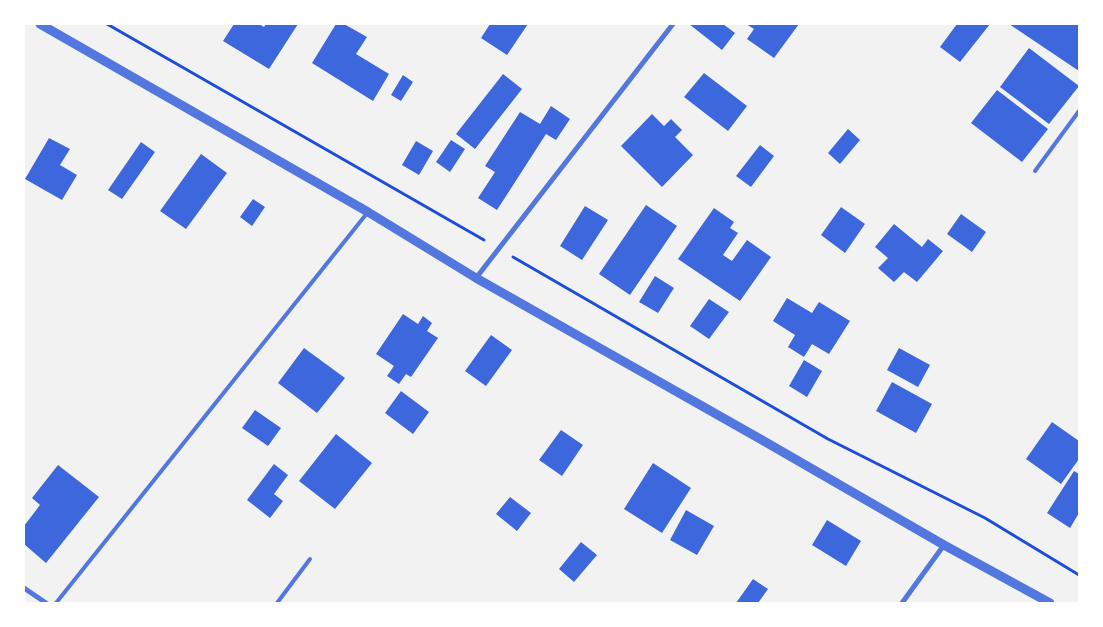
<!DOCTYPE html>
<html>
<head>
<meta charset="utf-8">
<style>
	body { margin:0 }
	#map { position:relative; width:1103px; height:627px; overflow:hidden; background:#f2f2f2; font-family:"Noto Sans",sans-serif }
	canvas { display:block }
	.frame { position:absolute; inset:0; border:25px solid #fff; pointer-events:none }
</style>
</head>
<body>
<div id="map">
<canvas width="1103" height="627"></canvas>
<div class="frame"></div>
</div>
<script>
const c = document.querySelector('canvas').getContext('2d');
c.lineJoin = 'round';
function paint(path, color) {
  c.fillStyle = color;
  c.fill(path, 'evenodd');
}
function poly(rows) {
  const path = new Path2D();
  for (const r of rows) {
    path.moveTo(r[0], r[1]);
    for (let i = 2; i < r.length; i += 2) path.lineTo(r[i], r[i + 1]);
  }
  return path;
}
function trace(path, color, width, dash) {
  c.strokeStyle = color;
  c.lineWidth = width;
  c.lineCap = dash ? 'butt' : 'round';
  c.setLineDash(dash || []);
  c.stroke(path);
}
paint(poly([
	[234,24,259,24,264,27,266,24,298,24,269,69,223,41],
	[336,24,344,24,367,37,356,54,389,74,373,101,312,63],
	[490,24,528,24,507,55,481,38],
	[689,24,723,24,735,33,722,50],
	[746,24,799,24,774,58,747,39,754,29],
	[957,24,990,24,960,62,940,47],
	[1009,24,1079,24,1079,71],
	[1029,48,1079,86,1049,124,1000,87],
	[704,73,747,106,728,131,684,97],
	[503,74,522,89,475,149,456,134],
	[403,75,413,82,401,101,391,95],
	[997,90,1048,129,1022,162,971,123],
	[551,106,570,119,556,140,546,134,497,210,478,198,495,172,485,166,520,112,540,124],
	[652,114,664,126,671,119,682,130,675,137,693,155,662,187,621,146],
	[848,129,860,140,840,164,828,153],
	[49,138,70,149,60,165,77,175,62,200,25,179],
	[451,140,465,149,450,172,436,162],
	[416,141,433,151,419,175,402,165],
	[141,142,155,152,122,199,108,190],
	[760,145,774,156,751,187,736,176],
	[201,154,227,173,186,229,160,211],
	[253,199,265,207,252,226,240,217],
	[646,205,677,226,630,295,599,274],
	[585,206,608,220,582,260,560,246],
	[841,207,865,224,845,253,821,235],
	[714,208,734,222,730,228,738,233,723,255,732,261,747,240,771,257,740,301,678,259],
	[961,214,986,232,972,252,947,234],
	[894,224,922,247,928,239,943,251,917,282,904,272,894,282,878,268,888,258,875,247],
	[655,276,674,288,658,313,639,302],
	[787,298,812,313,819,302,850,321,829,354,812,344,804,357,788,347,795,335,773,321],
	[709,299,729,312,709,339,690,326],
	[403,314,418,324,423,316,432,323,427,331,438,338,411,377,406,374,399,384,387,376,394,366,376,354],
	[491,335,512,350,486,386,465,371],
	[304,348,345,378,317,413,278,383],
	[899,348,930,365,918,387,887,370],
	[804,360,822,371,807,397,789,386],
	[892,382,932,404,916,433,876,411],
	[401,391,429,412,413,434,385,413],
	[255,410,281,428,268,446,242,428],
	[1052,422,1079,441,1079,459,1061,484,1026,459],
	[561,430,583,445,562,476,539,460],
	[336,434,372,463,335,509,299,481],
	[653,463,691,488,662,533,624,509],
	[274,464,288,475,274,494,283,501,270,518,247,500],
	[58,465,99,497,46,563,24,544,24,526,40,505,32,498],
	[1074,471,1079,474,1079,513,1070,528,1047,513],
	[510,497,531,513,517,531,496,514],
	[686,510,714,526,697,555,670,540],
	[827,520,861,541,846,566,812,545],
	[581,542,597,555,574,582,559,569],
	[753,579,768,589,758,603,736,603]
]), '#3d67dc');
trace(poly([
	[107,24,484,240],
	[513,257,828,439,985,518,1079,575]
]), '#1d4ed8', 3);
trace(poly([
	[1035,171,1079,111],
	[56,603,368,212],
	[277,603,310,559]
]), '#5277de', 4);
trace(poly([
	[476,278,673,24],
	[24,588,46,603],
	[902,603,944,545]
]), '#5277de', 5);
trace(poly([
	[40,24,368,212,476,278,762,440,944,545,1050,603]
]), '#5277de', 9);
</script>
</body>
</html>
